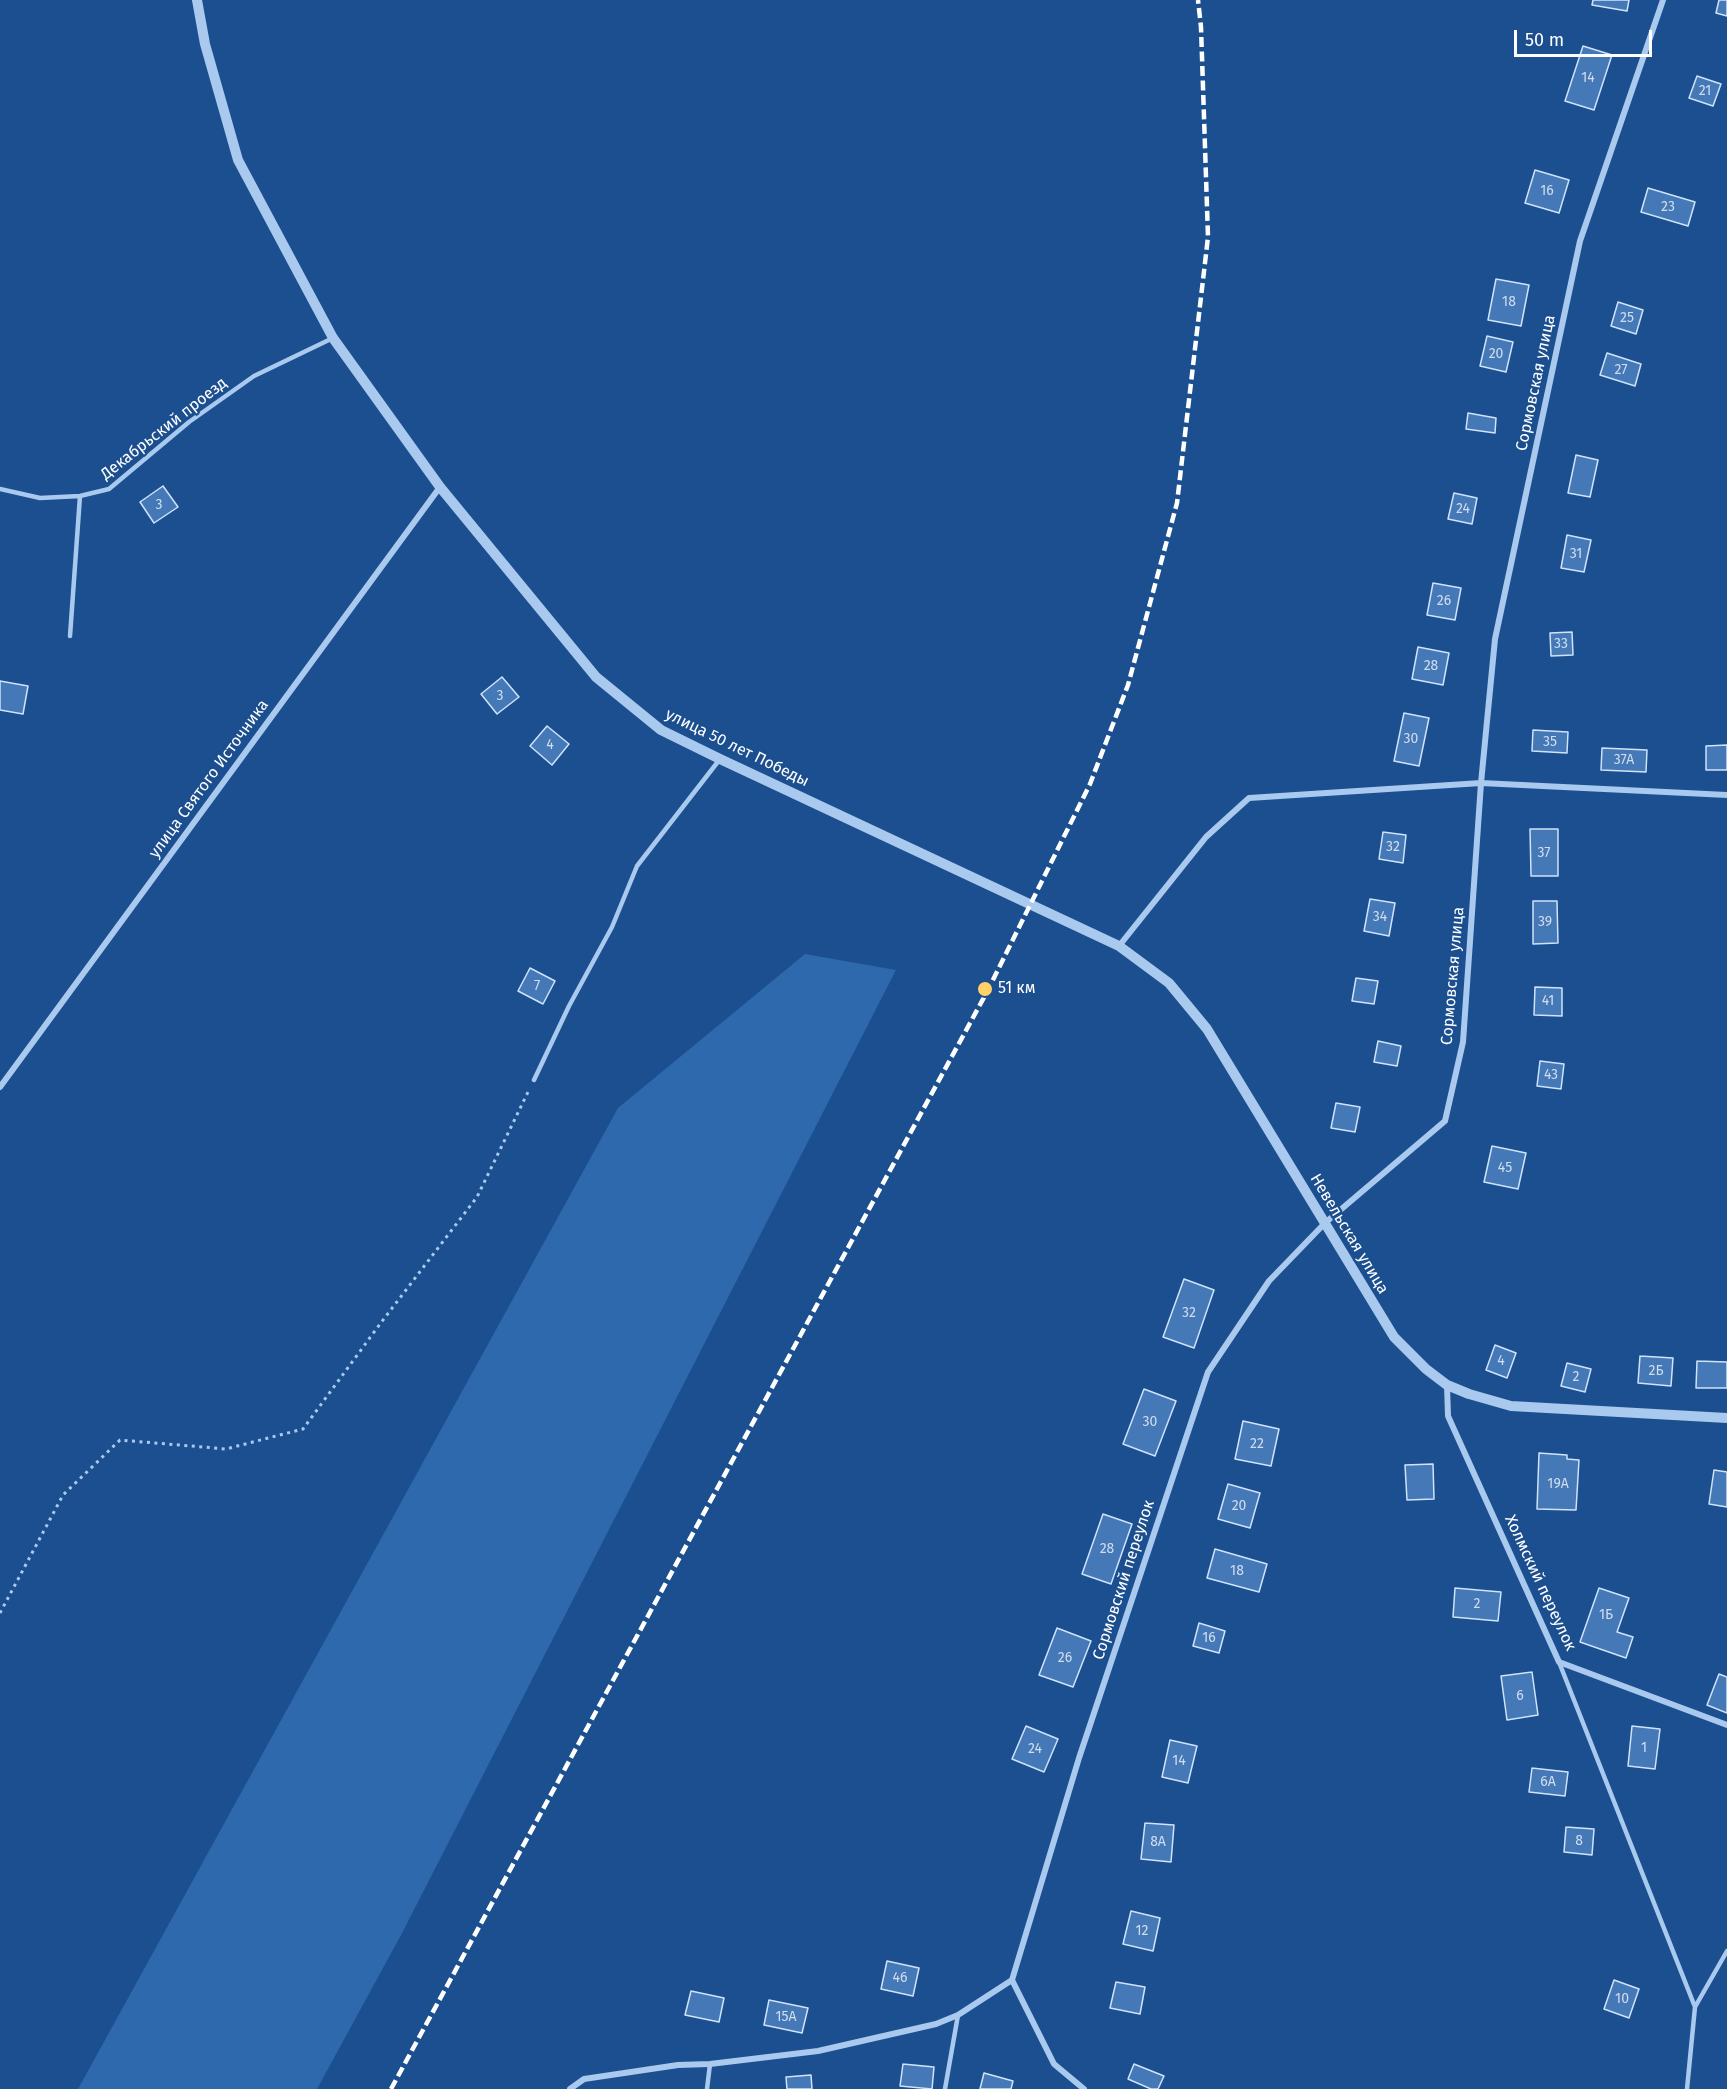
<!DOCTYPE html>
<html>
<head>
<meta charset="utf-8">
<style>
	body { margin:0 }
	#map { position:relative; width:1727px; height:2089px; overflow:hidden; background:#1b4f8f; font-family:"Fira Sans",sans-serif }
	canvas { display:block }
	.scale { position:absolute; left:1514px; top:30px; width:138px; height:27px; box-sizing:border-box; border:3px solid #fff; border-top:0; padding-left:8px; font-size:18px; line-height:21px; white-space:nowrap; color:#fff; -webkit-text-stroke:4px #1b4f8f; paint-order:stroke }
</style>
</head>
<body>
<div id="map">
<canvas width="1727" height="2089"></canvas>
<div class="scale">50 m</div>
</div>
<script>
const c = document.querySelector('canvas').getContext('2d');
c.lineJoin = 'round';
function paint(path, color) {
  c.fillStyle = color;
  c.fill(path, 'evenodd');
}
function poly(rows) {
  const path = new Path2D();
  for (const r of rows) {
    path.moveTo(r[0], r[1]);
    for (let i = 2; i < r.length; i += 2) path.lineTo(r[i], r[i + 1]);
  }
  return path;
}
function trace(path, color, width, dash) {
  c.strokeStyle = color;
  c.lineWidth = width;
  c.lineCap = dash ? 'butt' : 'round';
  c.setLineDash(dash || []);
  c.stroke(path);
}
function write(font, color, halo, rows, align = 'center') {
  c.font = font + ' "Fira Sans",sans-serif';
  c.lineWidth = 4.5;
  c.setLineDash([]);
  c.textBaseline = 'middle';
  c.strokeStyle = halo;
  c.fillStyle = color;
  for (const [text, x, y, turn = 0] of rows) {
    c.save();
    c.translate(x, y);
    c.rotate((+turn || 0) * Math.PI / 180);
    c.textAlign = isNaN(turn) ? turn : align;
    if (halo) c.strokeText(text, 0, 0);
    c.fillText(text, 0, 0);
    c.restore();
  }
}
paint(poly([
	[805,954,896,970,401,1935,317,2089,78,2089,618,1108]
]), '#2e69ad');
const building = poly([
	[1593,0,1629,0,1627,11,1592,5,1593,0],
	[1719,0,1727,0,1727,16,1716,13,1719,0],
	[1583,46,1612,55,1594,110,1565,101,1583,46],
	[1697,76,1721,84,1713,106,1689,98,1697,76],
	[1535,170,1569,180,1559,213,1525,203,1535,170],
	[1648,188,1695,202,1688,226,1641,212,1648,188],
	[1496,279,1529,285,1521,326,1488,320,1496,279],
	[1618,302,1643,310,1636,334,1611,326,1618,302],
	[1487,336,1513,342,1506,372,1480,366,1487,336],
	[1607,353,1641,364,1635,386,1600,375,1607,353],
	[1468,413,1496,418,1495,433,1466,429,1468,413],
	[1576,455,1598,460,1590,497,1568,493,1576,455],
	[163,486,178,507,154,523,140,502,163,486],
	[1454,493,1477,498,1472,524,1448,519,1454,493],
	[1567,535,1591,540,1584,572,1561,568,1567,535],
	[1433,583,1461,588,1455,620,1427,615,1433,583],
	[1572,632,1573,655,1551,656,1550,633,1572,632],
	[1418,647,1449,653,1443,685,1412,679,1418,647],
	[502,677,519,697,497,714,481,694,502,677],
	[0,681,28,686,23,714,0,710,0,681],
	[1404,713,1429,718,1419,766,1394,761,1404,713],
	[547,726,569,744,552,765,530,746,547,726],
	[1533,730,1568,732,1567,753,1532,751,1533,730],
	[1727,745,1727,770,1706,770,1706,746,1727,745],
	[1602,748,1647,750,1646,772,1601,770,1602,748],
	[1530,829,1558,829,1558,876,1531,876,1530,829],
	[1383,832,1406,835,1403,863,1379,859,1383,832],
	[1370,899,1395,903,1389,936,1364,931,1370,899],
	[1533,901,1557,901,1558,943,1533,944,1533,901],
	[530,968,555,981,543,1004,518,991,530,968],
	[1356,978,1378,981,1374,1004,1352,1001,1356,978],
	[1535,987,1562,988,1562,1016,1534,1015,1535,987],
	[1378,1041,1401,1046,1397,1066,1374,1062,1378,1041],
	[1540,1061,1564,1064,1561,1089,1537,1086,1540,1061],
	[1336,1103,1360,1107,1355,1132,1331,1128,1336,1103],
	[1492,1146,1526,1153,1518,1189,1484,1182,1492,1146],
	[1184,1279,1214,1290,1194,1348,1163,1337,1184,1279],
	[1495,1345,1516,1353,1507,1378,1486,1370,1495,1345],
	[1640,1356,1673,1358,1671,1386,1638,1383,1640,1356],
	[1697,1361,1727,1362,1727,1388,1696,1388,1697,1361],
	[1567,1363,1591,1369,1585,1392,1561,1386,1567,1363],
	[1144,1389,1176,1401,1155,1456,1123,1444,1144,1389],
	[1243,1421,1279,1429,1271,1466,1235,1459,1243,1421],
	[1539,1453,1567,1455,1567,1459,1579,1460,1576,1510,1537,1509,1539,1453],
	[1433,1464,1434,1499,1407,1500,1405,1465,1433,1464],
	[1714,1470,1727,1472,1727,1507,1709,1504,1714,1470],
	[1228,1484,1260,1493,1250,1528,1218,1519,1228,1484],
	[1103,1514,1132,1524,1111,1584,1082,1574,1103,1514],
	[1215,1549,1267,1564,1259,1592,1207,1578,1215,1549],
	[1455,1588,1501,1592,1498,1621,1453,1617,1455,1588],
	[1599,1588,1629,1598,1617,1632,1633,1637,1626,1658,1580,1642,1599,1588],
	[1199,1623,1225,1631,1219,1653,1193,1646,1199,1623],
	[1057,1628,1091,1641,1073,1687,1039,1675,1057,1628],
	[1532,1672,1538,1715,1507,1720,1501,1676,1532,1672],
	[1719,1674,1727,1677,1727,1713,1707,1705,1719,1674],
	[1026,1726,1058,1739,1044,1772,1012,1759,1026,1726],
	[1632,1726,1660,1729,1655,1769,1628,1766,1632,1726],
	[1170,1740,1197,1746,1188,1783,1162,1777,1170,1740],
	[1532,1768,1568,1772,1565,1796,1529,1792,1532,1768],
	[1145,1823,1174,1825,1171,1862,1141,1859,1145,1823],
	[1566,1827,1594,1829,1592,1855,1564,1852,1566,1827],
	[1131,1911,1160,1918,1153,1951,1123,1944,1131,1911],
	[887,1961,919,1968,913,1996,881,1989,887,1961],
	[1614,1980,1639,1989,1629,2018,1604,2009,1614,1980],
	[1116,1982,1145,1987,1140,2014,1110,2008,1116,1982],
	[691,1991,724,1998,719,2022,685,2015,691,1991],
	[769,2000,808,2008,802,2033,764,2025,769,2000],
	[903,2064,934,2067,932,2089,900,2086,903,2064],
	[1134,2064,1164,2076,1158,2089,1151,2089,1128,2079,1134,2064],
	[984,2073,1013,2081,1011,2089,980,2089,984,2073],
	[811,2075,812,2089,787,2089,786,2077,811,2075]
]);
paint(building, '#4478b7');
trace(building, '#cfe3fa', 1.5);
trace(poly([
	[0,1613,63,1495,120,1440,226,1449,303,1429,380,1324,477,1197,529,1090]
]), '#a9c9ee', 3, [3, 4.5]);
trace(poly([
	[0,489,40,498,80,496,109,489,189,422,254,376,333,338],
	[70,636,80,496],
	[534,1080,569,1006,612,927,637,866,720,759],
	[1559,1662,1695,2007,1687,2089],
	[1695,2007,1727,1951],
	[707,2089,710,2064],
	[945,2089,958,2015]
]), '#a9c9ee', 4.5);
trace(poly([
	[1119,946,1206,837,1249,798,1481,783,1727,795],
	[0,1087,440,487],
	[1447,1385,1448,1416,1559,1662,1727,1725],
	[1012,1980,1079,1758,1208,1372,1269,1281,1325,1223,1445,1121,1463,1042,1481,783,1495,639,1580,241,1663,0],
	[1012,1980,1054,2064,1084,2089],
	[570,2089,584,2079,678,2065,710,2064,818,2051,936,2024,958,2015,1012,1980]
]), '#a9c9ee', 6);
trace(poly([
	[197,0,205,44,238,160,333,338,440,487,596,677,661,730,720,759,1119,946,1169,983,1207,1029,1394,1337,1426,1369,1447,1385,1469,1394,1511,1406,1727,1418]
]), '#a9c9ee', 10);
trace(poly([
	[391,2089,988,990,1090,784,1128,685,1177,503,1208,237,1201,27,1198,0]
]), '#fff', 4.5, [10, 4.5]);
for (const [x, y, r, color] of [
	[985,989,8,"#ffd166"]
]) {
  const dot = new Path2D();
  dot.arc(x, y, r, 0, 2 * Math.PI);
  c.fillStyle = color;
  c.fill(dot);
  trace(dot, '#1b4f8f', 2);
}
write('14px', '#d0dded', null, [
	["14",1588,78],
	["21",1705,91],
	["16",1547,191],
	["23",1668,207],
	["18",1509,302],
	["25",1627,318],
	["20",1496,354],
	["27",1621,370],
	["3",159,505],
	["24",1463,509],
	["31",1576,554],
	["26",1444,601],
	["33",1561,644],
	["28",1431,666],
	["3",500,696],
	["30",1411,739],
	["35",1550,742],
	["4",550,745],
	["37А",1624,760],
	["32",1393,847],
	["37",1544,853],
	["34",1380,917],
	["39",1545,922],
	["7",537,986],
	["41",1548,1001],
	["43",1551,1075],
	["45",1505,1168],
	["32",1189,1313],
	["4",1501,1361],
	["2Б",1656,1371],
	["2",1576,1377],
	["30",1150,1422],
	["22",1257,1444],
	["19А",1558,1484],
	["20",1239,1506],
	["28",1107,1549],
	["18",1237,1571],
	["2",1477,1604],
	["1Б",1606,1615],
	["16",1209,1638],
	["26",1065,1658],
	["6",1520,1696],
	["1",1644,1748],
	["24",1035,1749],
	["14",1179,1761],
	["6А",1548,1782],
	["8",1579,1841],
	["8А",1158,1842],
	["12",1142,1931],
	["46",900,1978],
	["10",1622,1999],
	["15А",786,2017]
]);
write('16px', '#fff', '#1b4f8f', [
	["Сормовская улица",1536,383,-78],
	["Декабрьский проезд",164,429,-38],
	["улица 50 лет Победы",737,748,26],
	["улица Святого Источника",209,779,-54],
	["Сормовская улица",1453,976,-85],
	["Невельская улица",1349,1234,59],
	["Сормовский переулок",1124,1580,-72],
	["Холмский переулок",1540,1583,65]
]);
write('16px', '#fff', '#1b4f8f', [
	["51 км",998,989]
], 'left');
</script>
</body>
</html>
